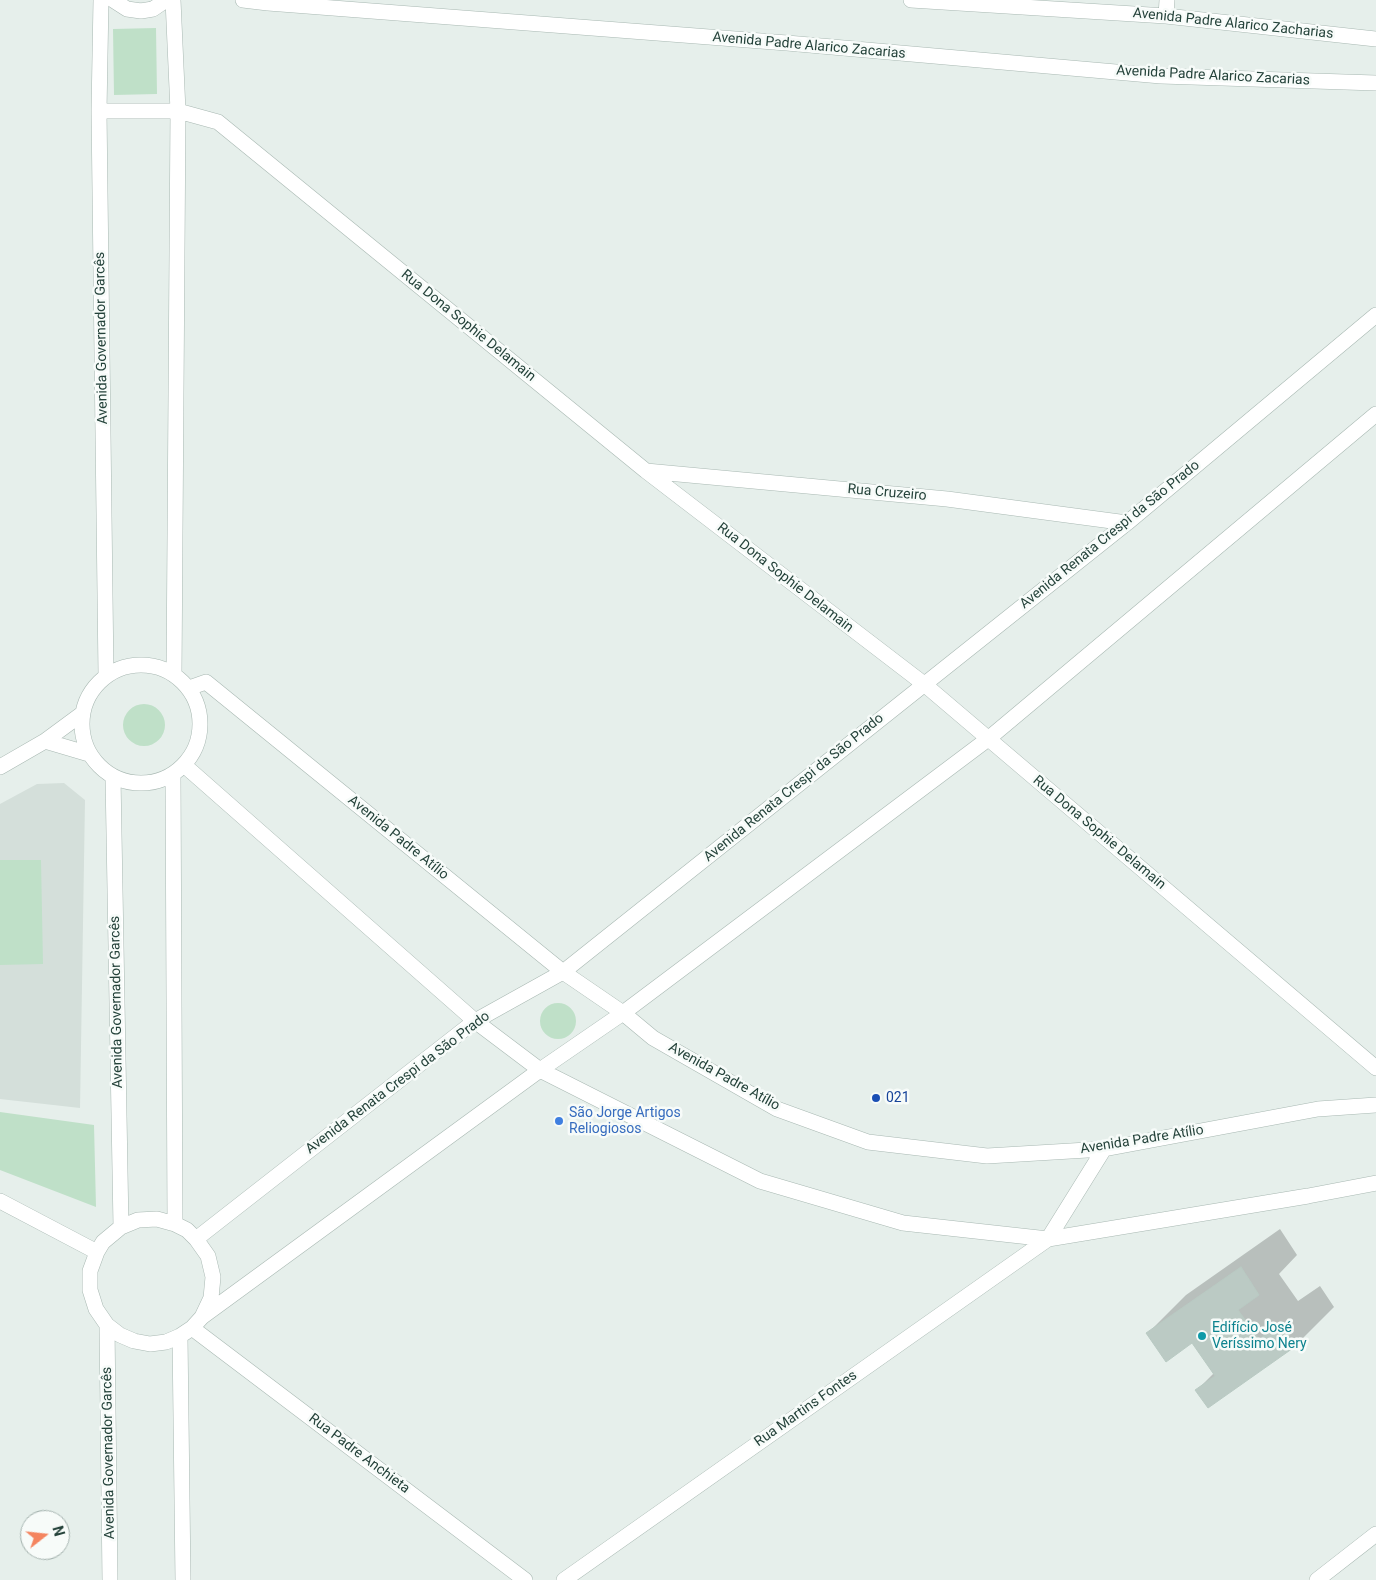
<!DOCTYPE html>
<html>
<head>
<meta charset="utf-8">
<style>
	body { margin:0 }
	#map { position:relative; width:1376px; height:1580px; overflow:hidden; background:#e6efeb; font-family:Roboto,sans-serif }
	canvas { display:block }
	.north { position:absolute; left:20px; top:1510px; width:50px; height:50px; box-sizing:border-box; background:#f7fbf9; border:1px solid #a3b1ad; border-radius:50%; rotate:74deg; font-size:14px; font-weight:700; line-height:20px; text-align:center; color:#24423a }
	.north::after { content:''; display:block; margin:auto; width:18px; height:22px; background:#f4845f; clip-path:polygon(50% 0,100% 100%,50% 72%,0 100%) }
</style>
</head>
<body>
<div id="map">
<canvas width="1376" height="1580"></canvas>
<div class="north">N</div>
</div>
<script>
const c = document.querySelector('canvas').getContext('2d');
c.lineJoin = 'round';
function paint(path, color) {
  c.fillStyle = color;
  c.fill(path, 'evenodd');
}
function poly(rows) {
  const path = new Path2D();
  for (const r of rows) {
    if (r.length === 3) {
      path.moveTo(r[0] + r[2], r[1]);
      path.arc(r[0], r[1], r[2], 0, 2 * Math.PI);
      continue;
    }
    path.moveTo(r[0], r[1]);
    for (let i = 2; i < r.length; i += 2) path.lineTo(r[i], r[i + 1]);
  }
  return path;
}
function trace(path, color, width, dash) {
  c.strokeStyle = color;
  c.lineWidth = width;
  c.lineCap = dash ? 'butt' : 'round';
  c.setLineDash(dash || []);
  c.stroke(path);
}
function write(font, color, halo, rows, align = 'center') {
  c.font = font + ' Roboto,sans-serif';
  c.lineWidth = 5;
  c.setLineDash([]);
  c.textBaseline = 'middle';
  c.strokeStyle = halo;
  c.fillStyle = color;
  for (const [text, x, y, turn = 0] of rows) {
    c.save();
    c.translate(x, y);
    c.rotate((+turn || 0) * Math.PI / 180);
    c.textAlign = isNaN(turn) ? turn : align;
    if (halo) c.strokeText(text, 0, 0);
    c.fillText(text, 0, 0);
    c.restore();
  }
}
paint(poly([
	[64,783,85,800,80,1108,0,1099,0,804,37,784]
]), '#d4dfda');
paint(poly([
	[156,28,157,94,114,95,113,29],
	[144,725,21],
	[0,860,41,860,43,964,0,965],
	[558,1021,18],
	[0,1112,94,1125,96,1207,0,1170]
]), '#bfe0c8');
paint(poly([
	[1280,1229,1297,1255,1279,1274,1298,1301,1320,1286,1334,1307,1295,1346,1197,1390,1214,1373,1192,1342,1148,1333,1186,1295]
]), '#0003');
const building = poly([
	[1241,1267,1259,1295,1238,1310,1259,1339,1281,1324,1296,1346,1208,1408,1195,1390,1215,1376,1192,1343,1166,1362,1146,1333,1241,1267]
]);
paint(building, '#bbcac4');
trace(building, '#b8c9c2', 1);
const minor = poly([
	[101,0,99,111,106,675],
	[113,0,127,9,141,11,153,9,166,0],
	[173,0,178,111,174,675],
	[243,0,268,3,787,43,1161,76,1376,83],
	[911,0,1166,16,1376,39],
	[1166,16,1167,0],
	[99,111,178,111,218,122,646,471,924,684,1376,1068],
	[646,471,947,499,1127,523],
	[141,724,59],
	[189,688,206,682,563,972,623,1013,653,1038,777,1109,868,1142,987,1156,1104,1149,1318,1109,1376,1105],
	[45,741,89,754],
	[184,765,475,1021,540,1070,760,1181,903,1223,1048,1239,1308,1196,1376,1183],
	[0,767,45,741,83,713],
	[173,774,175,1224],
	[113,777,121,1227],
	[0,1201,97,1252],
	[196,1239,475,1021,563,972,1127,523,1376,315],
	[202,1317,211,1298,213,1277,208,1256,196,1239,187,1230,175,1224,157,1219,138,1220,121,1227,103,1242,97,1252,90,1271,90,1290,96,1309,107,1325,120,1335,134,1341,150,1344,166,1342,180,1336,192,1328,202,1317,540,1070,623,1013,988,739,1376,414],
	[107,1325,110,1580],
	[192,1328,525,1580],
	[180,1336,183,1580],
	[564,1580,1048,1239,1104,1149],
	[1317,1580,1376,1534]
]);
trace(minor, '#a8b8b2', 16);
trace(minor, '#fff', 15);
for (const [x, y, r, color] of [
	[876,1098,5,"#1a4fb4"],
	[559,1121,5,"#3f7fe0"],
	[1202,1336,5,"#0f9aa8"]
]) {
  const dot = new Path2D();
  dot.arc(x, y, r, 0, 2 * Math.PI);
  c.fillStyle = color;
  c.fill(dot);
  trace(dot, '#f7fbf9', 2);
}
write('14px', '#24423a', '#f7fbf9', [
	["Avenida Padre Alarico Zacharias",1233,24,6],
	["Avenida Padre Alarico Zacarias",809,46,5],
	["Avenida Padre Alarico Zacarias",1213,76,3],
	["Rua Dona Sophie Delamain",468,326,39],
	["Avenida Governador Garcês",102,338,-91],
	["Rua Cruzeiro",887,493,5],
	["Avenida Renata Crespi da São Prado",1110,535,-39],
	["Rua Dona Sophie Delamain",785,578,38],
	["Avenida Renata Crespi da São Prado",794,788,-39],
	["Rua Dona Sophie Delamain",1099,833,40],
	["Avenida Padre Atílio",398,838,39],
	["Avenida Governador Garcês",117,1002,-91],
	["Avenida Padre Atílio",724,1077,29],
	["Avenida Renata Crespi da São Prado",398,1083,-37],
	["Avenida Padre Atílio",1142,1140,-9],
	["Rua Martins Fontes",806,1409,-35],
	["Avenida Governador Garcês",109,1453,-91],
	["Rua Padre Anchieta",359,1454,37]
]);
write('14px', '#164399', '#f7fbf9', [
	["021",886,1098]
], 'left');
write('14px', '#366cbe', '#f7fbf9', [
	["São Jorge Artigos",569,1113],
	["Reliogiosos",569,1129]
], 'left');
write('14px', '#0d838f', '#f7fbf9', [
	["Edifício José",1212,1328],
	["Veríssimo Nery",1212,1344]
], 'left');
</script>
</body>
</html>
